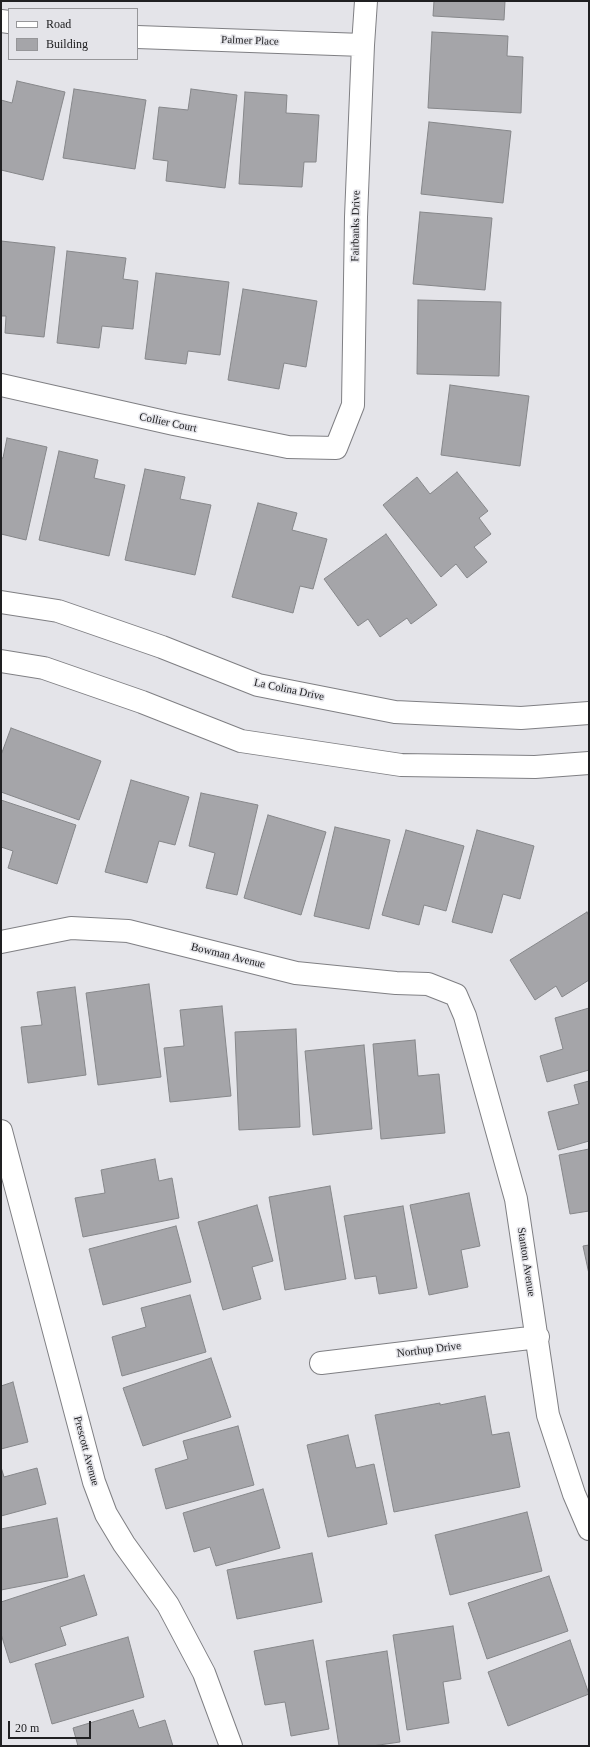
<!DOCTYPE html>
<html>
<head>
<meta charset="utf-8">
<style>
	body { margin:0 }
	#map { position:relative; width:590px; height:1747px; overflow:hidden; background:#e4e4e9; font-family:"Times New Roman",serif }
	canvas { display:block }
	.frame { position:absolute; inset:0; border:2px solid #202022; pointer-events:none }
	.legend { position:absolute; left:8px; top:8px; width:130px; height:52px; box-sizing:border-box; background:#e4e4e9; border:1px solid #969699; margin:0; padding:5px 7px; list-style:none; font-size:12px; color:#202022 }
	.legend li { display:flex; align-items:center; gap:8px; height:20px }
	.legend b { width:20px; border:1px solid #969699 }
	.scale { position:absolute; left:8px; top:1721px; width:83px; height:18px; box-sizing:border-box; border:2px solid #202022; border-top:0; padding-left:5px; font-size:12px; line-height:14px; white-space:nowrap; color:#202022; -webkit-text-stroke:3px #e4e4e9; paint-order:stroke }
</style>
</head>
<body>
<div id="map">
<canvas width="590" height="1747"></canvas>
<div class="frame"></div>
<ul class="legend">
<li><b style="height:5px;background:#fff"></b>Road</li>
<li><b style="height:11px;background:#a5a5a9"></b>Building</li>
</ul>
<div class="scale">20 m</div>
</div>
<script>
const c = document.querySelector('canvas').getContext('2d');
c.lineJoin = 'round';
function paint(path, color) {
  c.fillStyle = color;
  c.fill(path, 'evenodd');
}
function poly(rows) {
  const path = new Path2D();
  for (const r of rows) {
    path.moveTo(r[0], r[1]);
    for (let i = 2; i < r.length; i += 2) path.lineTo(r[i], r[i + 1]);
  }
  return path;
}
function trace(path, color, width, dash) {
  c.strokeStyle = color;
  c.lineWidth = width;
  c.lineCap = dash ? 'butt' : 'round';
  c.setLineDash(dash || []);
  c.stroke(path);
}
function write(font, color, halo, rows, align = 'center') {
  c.font = font + ' "Times New Roman",serif';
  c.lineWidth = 3;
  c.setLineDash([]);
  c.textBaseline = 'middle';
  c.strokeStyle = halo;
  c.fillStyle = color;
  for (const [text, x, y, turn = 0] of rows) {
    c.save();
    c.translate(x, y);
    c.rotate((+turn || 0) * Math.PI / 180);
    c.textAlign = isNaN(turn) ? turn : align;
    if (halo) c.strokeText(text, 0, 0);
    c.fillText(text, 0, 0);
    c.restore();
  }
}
const building = poly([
	[434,1,505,1,504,20,433,16,434,1],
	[432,32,508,36,507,56,523,57,521,113,428,108,432,32],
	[17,81,65,92,43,180,1,170,1,100,12,103,17,81],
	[74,89,146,100,135,169,63,158,74,89],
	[191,89,237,95,225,188,166,181,168,161,153,159,159,107,188,110,191,89],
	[245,92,287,95,286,113,319,115,316,162,304,162,302,187,239,184,245,92],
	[429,122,511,131,503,203,421,194,429,122],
	[420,212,492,218,485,290,413,284,420,212],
	[1,241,55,247,44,337,5,333,6,316,1,316,1,241],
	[67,251,126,258,123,279,138,281,133,329,102,326,99,348,57,343,67,251],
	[156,273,229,282,220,355,188,351,186,364,145,359,156,273],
	[243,289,317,301,306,367,284,363,279,389,228,380,243,289],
	[418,300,501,302,499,376,417,374,418,300],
	[450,385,529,396,520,466,441,455,450,385],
	[7,438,47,447,26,540,1,534,1,458,3,458,7,438],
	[59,451,98,460,94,478,125,485,109,556,39,540,59,451],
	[145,469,185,477,180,499,211,505,195,575,125,560,145,469],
	[457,472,488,511,479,518,491,534,474,547,487,562,467,578,456,564,441,577,383,505,417,477,430,494,457,472],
	[258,503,297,513,292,530,327,539,313,589,300,586,293,613,232,597,258,503],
	[386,534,437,605,411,624,407,618,380,637,368,619,358,626,324,579,386,534],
	[11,728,101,761,79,820,1,792,1,755,11,728],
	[131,780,189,797,175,845,159,841,147,883,105,872,131,780],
	[201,793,258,805,237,895,206,888,215,853,189,846,201,793],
	[1,800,76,825,57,884,8,868,13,851,1,847,1,800],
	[268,815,326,832,301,915,244,898,268,815],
	[335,827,390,840,369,929,314,916,335,827],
	[406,830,464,846,446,911,424,905,419,925,382,915,406,830],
	[477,830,534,846,520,899,503,894,492,933,452,922,477,830],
	[587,912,589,916,589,980,562,997,556,986,535,1000,510,960,587,912],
	[149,984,161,1077,98,1085,86,993,149,984],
	[75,987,86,1075,28,1083,21,1027,42,1025,37,992,75,987],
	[222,1006,231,1096,170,1102,164,1048,184,1046,180,1010,222,1006],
	[589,1008,589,1070,547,1082,540,1056,563,1049,555,1018,589,1008],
	[296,1029,300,1127,239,1130,235,1032,296,1029],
	[415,1040,418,1076,439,1074,445,1133,381,1139,373,1044,415,1040],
	[364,1045,372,1129,313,1135,305,1051,364,1045],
	[589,1081,589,1141,558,1150,548,1112,579,1104,574,1085,589,1081],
	[589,1149,589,1211,570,1214,559,1155,589,1149],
	[155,1159,159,1181,172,1178,179,1218,83,1237,75,1198,105,1193,101,1170,155,1159],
	[330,1186,346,1279,285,1290,269,1197,330,1186],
	[469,1193,480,1246,461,1250,468,1287,429,1295,410,1205,469,1193],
	[257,1205,273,1261,252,1267,261,1299,223,1310,198,1222,257,1205],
	[403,1206,417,1288,379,1294,376,1276,355,1279,344,1216,403,1206],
	[176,1226,191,1282,103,1305,89,1249,176,1226],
	[589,1245,589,1274,583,1246,589,1245],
	[190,1295,206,1352,122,1376,112,1337,146,1327,141,1308,190,1295],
	[211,1358,231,1417,143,1446,123,1388,211,1358],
	[13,1382,28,1442,1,1449,1,1386,13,1382],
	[485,1396,492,1435,509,1432,520,1487,394,1512,375,1415,440,1403,440,1405,485,1396],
	[238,1426,254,1485,166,1509,155,1469,188,1459,183,1441,238,1426],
	[348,1435,356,1468,374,1464,387,1524,328,1537,307,1445,348,1435],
	[1,1467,4,1477,37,1468,46,1504,1,1516,1,1467],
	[263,1489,280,1548,216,1566,210,1547,194,1552,183,1513,263,1489],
	[527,1512,542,1571,450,1595,435,1535,527,1512],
	[57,1518,68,1577,1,1590,1,1529,57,1518],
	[312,1553,322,1602,237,1619,227,1570,312,1553],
	[84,1575,97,1615,60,1627,66,1645,10,1663,1,1634,1,1602,84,1575],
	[549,1576,568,1631,487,1659,468,1603,549,1576],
	[453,1626,461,1679,443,1682,449,1723,407,1730,393,1635,453,1626],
	[128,1637,144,1697,52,1724,35,1664,128,1637],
	[313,1640,329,1729,291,1736,285,1702,265,1705,254,1651,313,1640],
	[570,1640,589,1694,508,1726,488,1672,570,1640],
	[387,1651,400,1742,372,1746,339,1746,326,1661,387,1651],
	[133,1710,139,1728,165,1720,173,1746,78,1746,73,1728,133,1710]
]);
paint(building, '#a5a5a9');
trace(building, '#86878a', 1);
const street = poly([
	[1,21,9,22],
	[137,37,363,45],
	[1,385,174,424,288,447,336,448,353,405,356,217,363,45,366,1],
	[1,942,71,928,128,931,296,973,396,983,428,984,456,995,465,1016,516,1199,548,1415,574,1494,589,1529],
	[1,1131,94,1482,106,1514,124,1544,168,1605,204,1673,231,1746],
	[321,1363,538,1337]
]);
const secondary = poly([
	[1,602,58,611,162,647,258,685,395,712,521,718,589,713],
	[1,661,44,668,142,702,241,741,401,765,535,767,589,763]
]);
trace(street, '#7f7f83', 24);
trace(secondary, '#7f7f83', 24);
trace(street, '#fff', 22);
trace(secondary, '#fff', 22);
write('11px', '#202022', '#e4e4e9', [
	["Palmer Place",250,41,2],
	["Fairbanks Drive",356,226,-89],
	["Collier Court",168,423,12],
	["La Colina Drive",289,690,12],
	["Bowman Avenue",228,956,14],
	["Stanton Avenue",526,1262,81],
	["Northup Drive",429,1350,-7],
	["Prescott Avenue",86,1451,75]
]);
</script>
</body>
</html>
